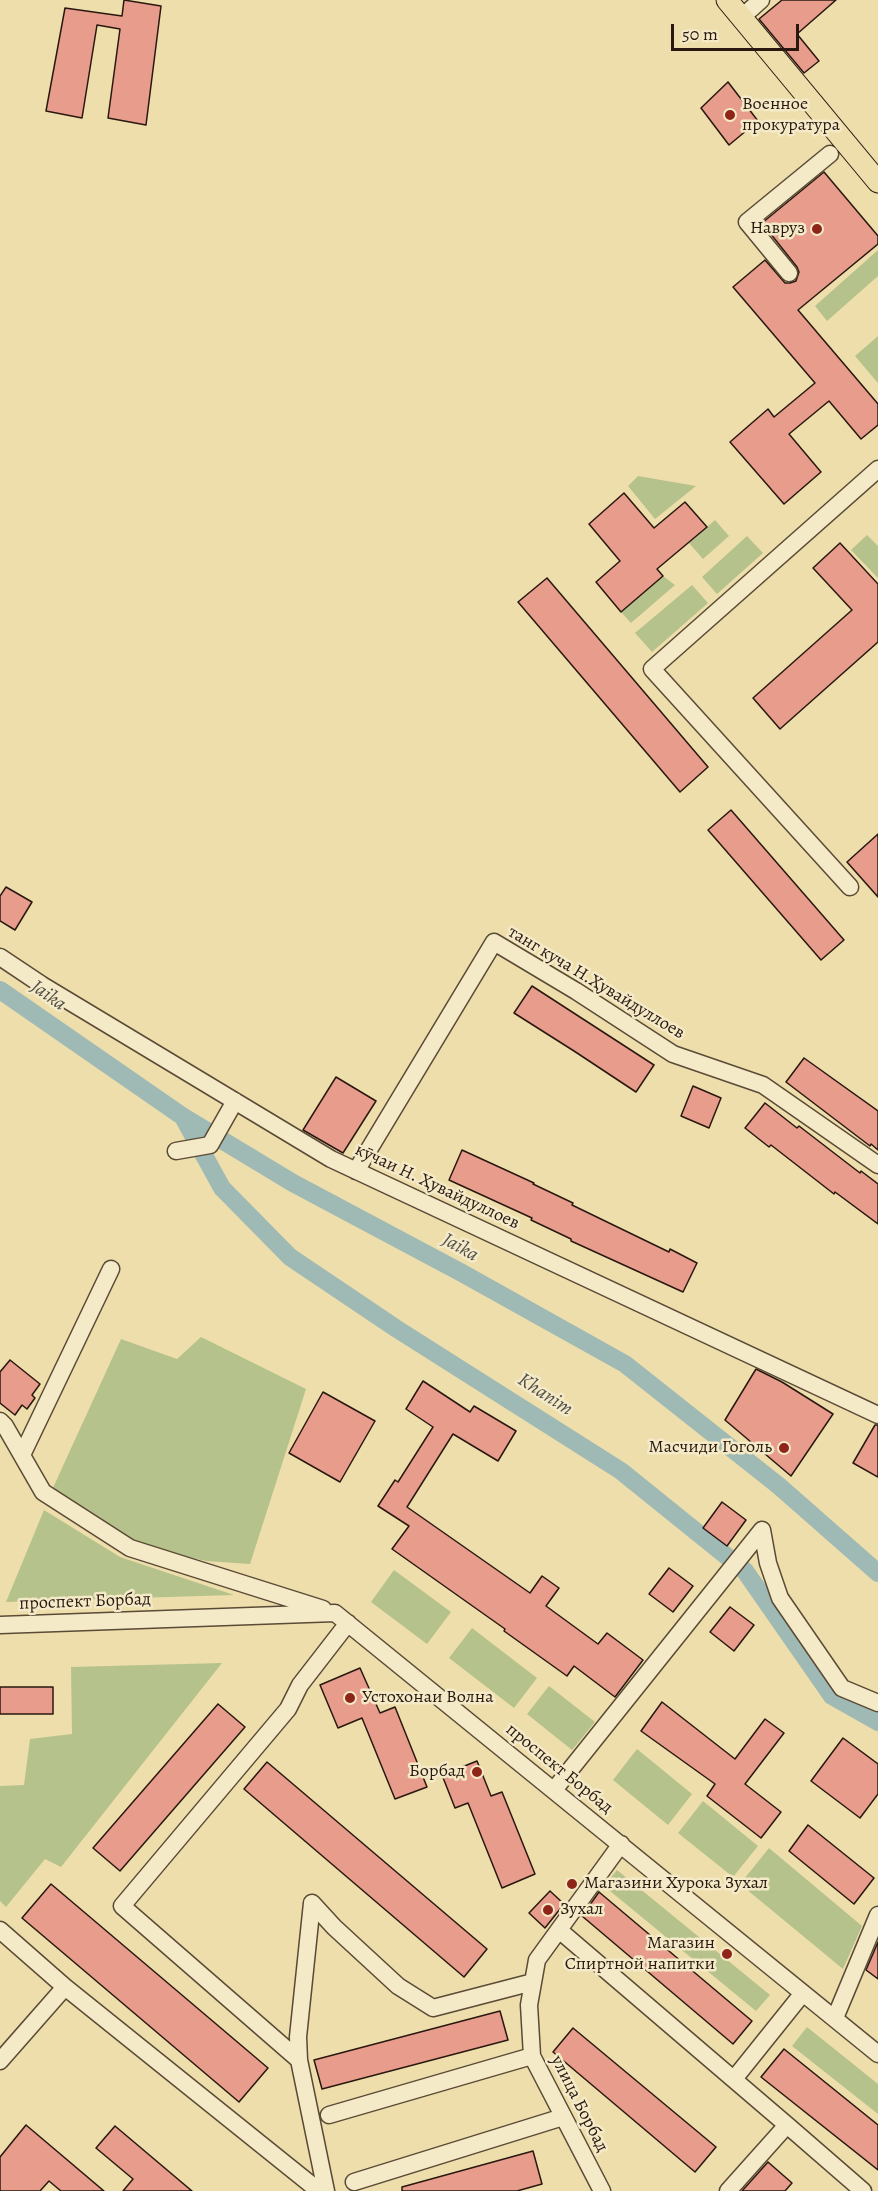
<!DOCTYPE html>
<html>
<head>
<meta charset="utf-8">
<style>
	body { margin:0 }
	#map { position:relative; width:878px; height:2191px; overflow:hidden; background:#eedeab; font-family:Alegreya,serif }
	canvas { display:block }
	.scale { position:absolute; left:671px; top:24px; width:128px; height:27px; box-sizing:border-box; border:3px solid #29180f; border-top:0; padding-left:8px; font-size:18px; line-height:21px; white-space:nowrap; color:#29180f; -webkit-text-stroke:4px #f4eac8; paint-order:stroke }
</style>
</head>
<body>
<div id="map">
<canvas width="878" height="2191"></canvas>
<div class="scale">50 m</div>
</div>
<script>
const c = document.querySelector('canvas').getContext('2d');
c.lineJoin = 'round';
function paint(path, color) {
  c.fillStyle = color;
  c.fill(path, 'evenodd');
}
function poly(rows) {
  const path = new Path2D();
  for (const r of rows) {
    path.moveTo(r[0], r[1]);
    for (let i = 2; i < r.length; i += 2) path.lineTo(r[i], r[i + 1]);
  }
  return path;
}
function trace(path, color, width, dash) {
  c.strokeStyle = color;
  c.lineWidth = width;
  c.lineCap = dash ? 'butt' : 'round';
  c.setLineDash(dash || []);
  c.stroke(path);
}
function write(font, color, halo, rows, align = 'center') {
  c.font = font + ' Alegreya,serif';
  c.lineWidth = 5;
  c.setLineDash([]);
  c.textBaseline = 'middle';
  c.strokeStyle = halo;
  c.fillStyle = color;
  for (const [text, x, y, turn = 0] of rows) {
    c.save();
    c.translate(x, y);
    c.rotate((+turn || 0) * Math.PI / 180);
    c.textAlign = isNaN(turn) ? turn : align;
    if (halo) c.strokeText(text, 0, 0);
    c.fillText(text, 0, 0);
    c.restore();
  }
}
paint(poly([
	[878,250,878,276,827,321,815,306],
	[878,336,878,383,855,356],
	[638,476,696,486,655,519,628,486],
	[715,520,729,536,703,559,689,543],
	[867,535,878,546,878,578,851,550],
	[747,536,763,553,717,594,702,577],
	[663,576,675,585,631,623,621,612],
	[692,585,708,603,652,652,635,633],
	[201,1337,306,1389,250,1564,206,1561,163,1551,138,1542,108,1527,52,1490,121,1339,177,1359],
	[44,1510,120,1557,234,1595,6,1602],
	[394,1570,451,1612,427,1644,371,1602],
	[472,1628,537,1678,514,1708,449,1658],
	[222,1663,61,1867,45,1859,6,1907,0,1901,0,1786,24,1785,30,1739,72,1734,71,1667],
	[549,1686,595,1722,572,1750,527,1714],
	[637,1749,692,1794,668,1825,613,1780],
	[703,1801,758,1846,733,1877,678,1833],
	[769,1848,862,1926,843,1969,740,1884],
	[617,1870,770,1995,756,2011,604,1886],
	[807,2027,878,2084,878,2114,792,2046]
]), '#b6c28b');
trace(poly([
	[0,990,182,1116,293,1183,462,1273,625,1364,779,1486,878,1573],
	[183,1117,222,1188,290,1257,397,1329,621,1471,745,1571,832,1696,878,1722]
]), '#9fb9b5', 18);
const building = poly([
	[124,0,161,6,146,125,108,118,120,29,97,25,82,118,46,111,65,8,122,16,124,0],
	[782,0,836,0,797,34,819,61,804,73,759,19,782,0],
	[728,82,758,121,729,145,701,108,728,82],
	[824,172,878,236,878,244,798,310,878,404,878,425,861,439,829,401,789,434,821,472,784,504,730,442,768,409,774,417,815,383,733,287,765,260,785,283,790,283,796,281,799,272,797,267,762,223,824,172],
	[624,493,654,528,685,502,707,527,657,569,663,576,621,612,596,582,620,561,589,524,624,493],
	[840,543,878,584,878,642,780,729,753,698,852,610,813,568,840,543],
	[547,578,708,767,680,792,518,602,547,578],
	[731,810,844,940,821,960,708,830,731,810],
	[878,834,878,897,847,862,878,834],
	[6,887,32,902,15,930,0,921,0,896,6,887],
	[532,986,654,1065,636,1092,574,1051,514,1013,532,986],
	[804,1058,878,1111,878,1150,871,1144,870,1146,786,1082,804,1058],
	[336,1077,376,1101,343,1153,303,1130,336,1077],
	[693,1086,721,1098,709,1128,681,1116,693,1086],
	[765,1103,797,1128,799,1126,860,1173,861,1171,878,1184,878,1224,835,1192,834,1194,771,1145,769,1147,745,1128,765,1103],
	[462,1150,534,1183,533,1184,573,1203,572,1205,669,1252,670,1249,697,1263,683,1292,571,1241,571,1239,531,1220,532,1218,449,1180,462,1150],
	[10,1360,40,1384,32,1395,35,1398,27,1409,22,1405,15,1415,0,1403,0,1372,10,1360],
	[756,1369,782,1382,833,1414,791,1476,725,1420,756,1369],
	[423,1381,470,1412,474,1406,516,1431,498,1461,453,1434,407,1507,530,1593,542,1576,559,1588,546,1606,598,1644,607,1633,643,1660,615,1697,574,1666,567,1676,504,1631,505,1629,392,1549,409,1526,378,1506,395,1480,398,1482,433,1427,406,1409,423,1381],
	[323,1392,375,1421,340,1482,289,1453,323,1392],
	[875,1425,878,1425,878,1477,853,1463,875,1425],
	[722,1502,746,1520,727,1546,703,1528,722,1502],
	[669,1568,693,1586,673,1612,649,1594,669,1568],
	[730,1607,754,1625,734,1651,710,1632,730,1607],
	[360,1668,380,1713,395,1707,427,1787,395,1799,362,1718,338,1728,320,1685,360,1668],
	[0,1687,53,1687,53,1714,0,1714,0,1687],
	[662,1702,735,1759,765,1719,784,1733,745,1784,781,1812,761,1838,707,1796,715,1784,641,1731,662,1702],
	[218,1704,245,1727,120,1871,93,1848,218,1704],
	[843,1738,878,1764,878,1794,860,1818,811,1781,843,1738],
	[477,1761,491,1796,502,1792,535,1874,502,1888,468,1803,455,1808,442,1775,477,1761],
	[267,1762,487,1949,464,1977,244,1789,267,1762],
	[808,1825,874,1878,854,1904,789,1851,808,1825],
	[51,1884,268,2068,239,2102,22,1918,51,1884],
	[550,1891,564,1904,545,1928,529,1913,550,1891],
	[599,1892,752,2021,733,2044,582,1916,599,1892],
	[878,1942,878,1979,866,1970,878,1942],
	[500,2011,508,2040,322,2089,314,2060,500,2011],
	[573,2028,716,2147,695,2172,553,2052,573,2028],
	[784,2049,878,2125,878,2170,761,2077,784,2049],
	[26,2125,104,2191,61,2191,49,2181,40,2191,0,2191,0,2157,26,2125],
	[115,2126,192,2191,123,2191,133,2179,96,2148,115,2126],
	[533,2151,542,2184,517,2191,402,2191,402,2187,533,2151],
	[768,2162,792,2183,785,2191,742,2191,768,2162]
]);
paint(building, '#e79c8c');
trace(building, '#29180f', 1.5);
const minor = poly([
	[742,17,761,0],
	[789,273,747,222,830,154],
	[850,887,652,669,878,469],
	[0,957,42,985,331,1159,878,1415],
	[176,1151,210,1145,235,1101],
	[356,1171,494,942,576,991,673,1054,763,1085,878,1165],
	[0,1421,5,1426,43,1492,130,1548,323,1609],
	[22,1455,111,1269],
	[0,1625,335,1613,878,2054],
	[554,1790,762,1530,768,1563,780,1598,842,1688,878,1703],
	[312,1903,298,2037,299,2060,326,2191],
	[312,1903,334,1927,398,1986,433,2008,533,1982],
	[0,1930,65,1987,0,2061],
	[559,1930,787,2125,728,2191],
	[65,1987,319,2191],
	[835,2018,878,1915],
	[299,2060,122,1906,288,1709,300,1685,348,1623],
	[734,2079,803,1993],
	[329,2115,532,2056],
	[787,2125,863,2191],
	[354,2182,563,2117],
	[602,2191,532,2056,529,2005,537,1960,621,1844]
]);
const major = poly([
	[727,0,878,182]
]);
trace(minor, '#5a4a36', 19);
trace(major, '#29180f', 23);
trace(minor, '#f4eac8', 16);
trace(major, '#eedeab', 21);
for (const [x, y, r, color] of [
	[730,115,6,"#8f2418"],
	[817,229,6,"#8f2418"],
	[784,1448,6,"#8f2418"],
	[350,1698,6,"#8f2418"],
	[477,1772,6,"#8f2418"],
	[572,1884,6,"#8f2418"],
	[548,1910,6,"#8f2418"],
	[727,1954,6,"#8f2418"]
]) {
  const dot = new Path2D();
  dot.arc(x, y, r, 0, 2 * Math.PI);
  c.fillStyle = color;
  c.fill(dot);
  trace(dot, '#f4eac8', 2);
}
write('18px', '#29180f', '#f4eac8', [
	["Военное",742,105],
	["прокуратура",742,126],
	["Навруз",805,229,"right"],
	["Масчиди Гоголь",772,1448,"right"],
	["Устохонаи Волна",362,1698],
	["Борбад",465,1772,"right"],
	["Магазини Хурока Зухал",584,1884],
	["Зухал",560,1910],
	["Магазин",715,1944,"right"],
	["Спиртной напитки",715,1965,"right"]
], 'left');
write('18px', '#29180f', '#f4eac8', [
	["танг куча Н.Ҳувайдуллоев",596,983,31],
	["кӯчаи Н. Ҳувайдуллоев",437,1187,25],
	["проспект Борбад",85,1602,-2],
	["проспект Борбад",559,1769,39],
	["улица Борбад",579,2104,63]
]);
write('italic 20px', '#525049', '#f4eac8', [
	["Jaika",48,996,35],
	["Jaika",460,1248,29],
	["Khanim",545,1395,33]
]);
</script>
</body>
</html>
